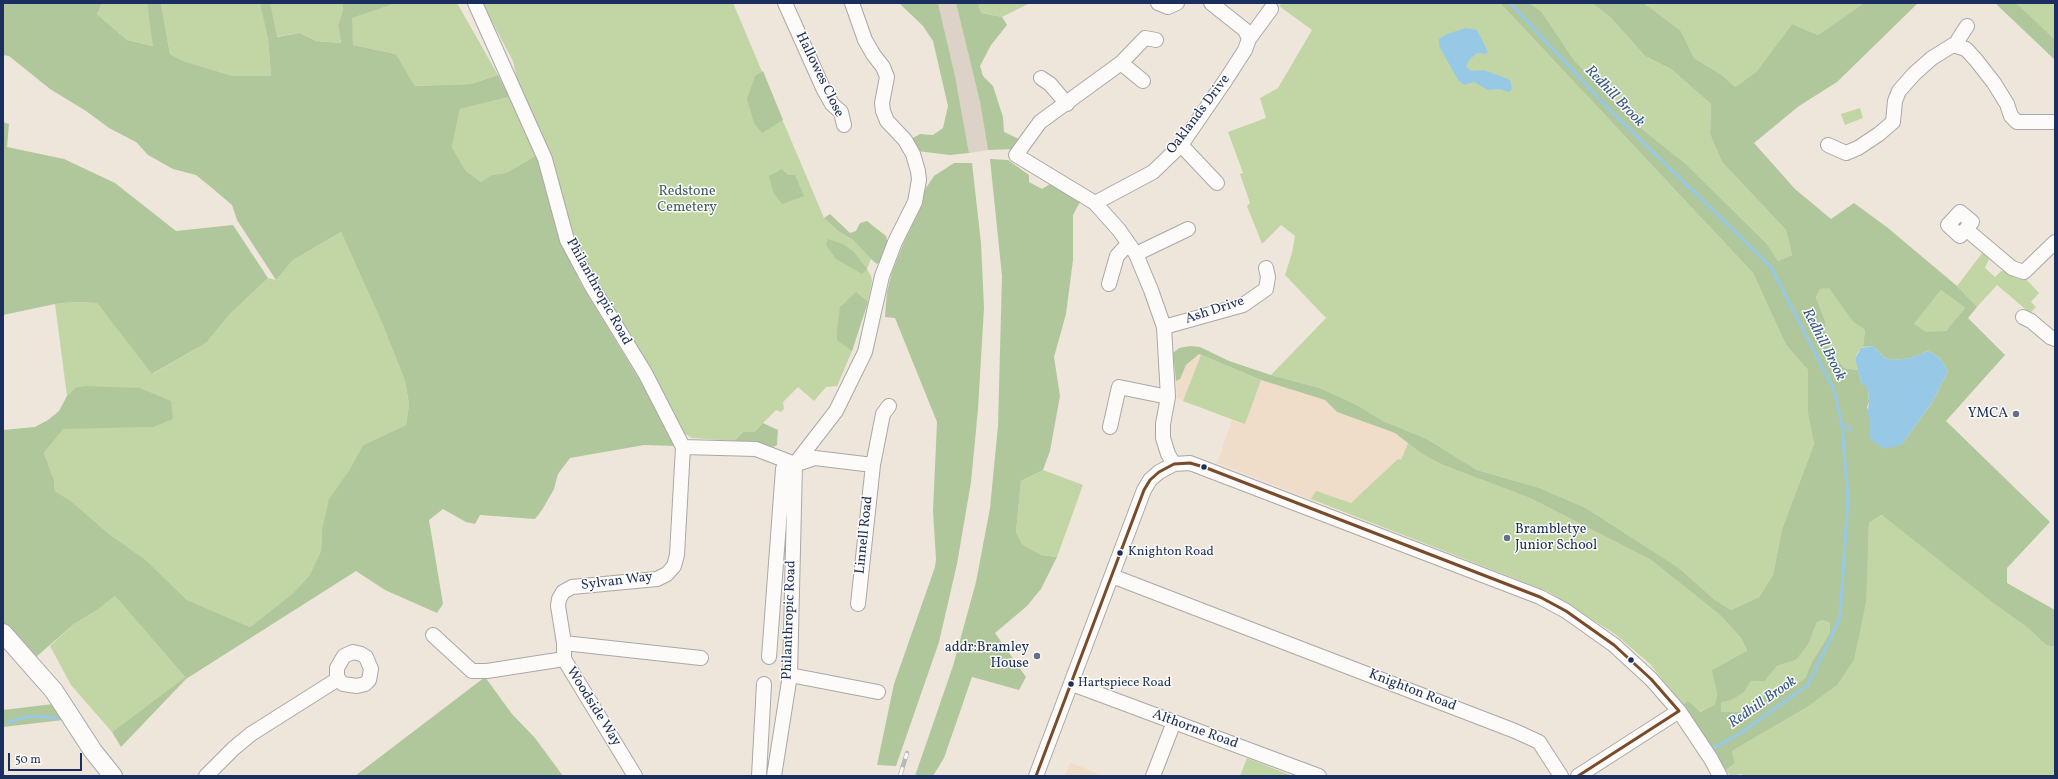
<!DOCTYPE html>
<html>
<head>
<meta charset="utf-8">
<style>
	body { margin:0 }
	#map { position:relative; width:2058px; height:779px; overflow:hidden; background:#eee6da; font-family:Vollkorn,serif }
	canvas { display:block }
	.frame { position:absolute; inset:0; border:4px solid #1b2f5e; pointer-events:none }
	.scale { position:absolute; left:8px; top:753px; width:74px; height:18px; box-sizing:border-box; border:2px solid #1b2f5e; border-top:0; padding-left:5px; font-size:12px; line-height:14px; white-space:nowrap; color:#1b2f5e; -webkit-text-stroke:3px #fdfcf7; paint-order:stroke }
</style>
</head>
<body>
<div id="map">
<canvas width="2058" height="779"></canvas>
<div class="frame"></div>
<div class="scale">50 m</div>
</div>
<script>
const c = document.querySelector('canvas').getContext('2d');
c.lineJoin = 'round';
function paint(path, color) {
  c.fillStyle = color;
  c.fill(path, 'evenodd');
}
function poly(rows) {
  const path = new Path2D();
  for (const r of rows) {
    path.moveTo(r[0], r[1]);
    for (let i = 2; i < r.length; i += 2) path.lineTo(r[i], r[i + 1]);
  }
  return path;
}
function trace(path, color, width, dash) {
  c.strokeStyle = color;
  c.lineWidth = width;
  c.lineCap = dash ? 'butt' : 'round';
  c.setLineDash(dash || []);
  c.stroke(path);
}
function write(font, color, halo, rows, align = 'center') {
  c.font = font + ' Vollkorn,serif';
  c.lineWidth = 3;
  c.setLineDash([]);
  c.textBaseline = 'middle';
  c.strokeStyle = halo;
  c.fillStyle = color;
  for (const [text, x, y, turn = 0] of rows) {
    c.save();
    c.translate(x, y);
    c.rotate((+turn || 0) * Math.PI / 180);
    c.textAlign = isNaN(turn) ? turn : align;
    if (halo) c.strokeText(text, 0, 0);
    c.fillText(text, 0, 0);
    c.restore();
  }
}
paint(poly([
	[1199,354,1261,380,1325,400,1337,412,1395,433,1422,454,1443,465,1476,476,1688,701,1683,705,1650,664,1615,634,1547,591,1217,463,1232,420,1177,398,1176,381,1180,379,1186,365],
	[1070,762,1103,776,1065,776]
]), '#efddca');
paint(poly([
	[938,3,956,3,980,102,988,150,969,153,955,76]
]), '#dcd2c8');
paint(poly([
	[102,3,147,3,154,46,127,40,97,14],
	[161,3,342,3,343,10,338,25,341,43,316,41,300,33,268,38,271,76,233,76,183,61,170,54],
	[397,3,457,3,498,75,471,84,415,86,396,54,353,45,351,18],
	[482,3,733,3,824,218,838,231,853,240,871,259,867,269,871,276,872,281,869,297,852,351,837,386,826,387,814,401,798,387,783,402,784,409,781,412,776,410,754,432,743,432,734,441,692,438,684,433,577,252,532,117,516,75,513,61],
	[978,3,1030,3,1002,17,981,13],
	[1282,3,1500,3,1753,273,1786,345,1808,370,1808,414,1814,444,1782,529,1773,575,1759,597,1731,610,1715,600,1679,568,1586,508,1540,488,1477,470,1427,439,1383,421,1357,405,1320,388,1271,375,1326,318,1285,275,1292,253,1295,236,1281,225,1262,244,1247,206,1250,203,1240,174,1243,173,1228,132,1266,118,1260,98,1278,88,1312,30,1279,6],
	[1529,3,1592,3,1611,18,1645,56,1671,69,1711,104,1710,134,1722,162,1786,230,1792,255,1778,261,1767,244,1687,165,1642,129,1574,60,1541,11],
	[1644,3,1864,3,1818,35,1792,24,1756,72,1735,87,1722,75,1694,58,1681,31],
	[2016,3,2055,3,2055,40,2032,20],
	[509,97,537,155,506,173,491,175,481,182,466,171,452,147,460,109],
	[1860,108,1863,118,1845,125,1841,114],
	[341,232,382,323,405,381,409,405,406,425,363,445,322,530,321,551,309,576,292,594,250,627,187,600,146,560,109,534,71,501,55,491,54,480,44,453,63,428,152,427,75,388,67,396,55,304,73,302,97,303,153,374,206,343,229,315,268,278,276,280,293,260],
	[1983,252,1989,259,1985,268,1995,277,2001,271,2004,271,2018,279,2025,278,2039,293,2031,302,2036,307,2030,313,1997,285,1977,307,1957,286],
	[1829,287,1853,322,1865,330,1863,347,1858,352,1855,359,1858,370,1844,368,1825,342,1825,321,1816,297,1820,289],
	[1941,290,1965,308,1949,328,1911,358,1892,360,1914,324],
	[1201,355,1261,380,1245,424,1183,401],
	[1408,443,1422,454,1443,465,1530,498,1651,560,1720,615,1741,638,1747,652,1713,670,1717,694,1715,704,1699,712,1688,701,1683,705,1650,664,1615,634,1547,591,1311,499,1316,491,1351,503,1398,459,1401,460],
	[1043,470,1083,485,1057,557,1041,555,1022,544,1016,532,1021,481],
	[1883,515,1993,603,2028,628,2046,645,2055,647,2055,776,1743,776,1742,774,1730,776,1726,770,1735,763,1732,751,1804,709,1868,550,1869,523],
	[115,596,185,677,112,732,71,685,50,646,74,624,97,610],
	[1823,620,1830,623,1830,632,1812,662,1805,678,1791,688,1768,693,1743,712,1721,712,1722,701,1734,699,1744,692,1751,681,1765,681,1777,666,1796,660,1808,645,1817,622],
	[1247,758,1293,776,1240,776]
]), '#c1d6a4');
paint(poly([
	[3,3,102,3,97,14,127,40,153,46,147,3,161,3,170,54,183,61,233,76,271,76,268,38,260,3,270,3,277,37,300,33,316,41,341,43,338,25,343,10,342,3,397,3,352,18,353,45,396,54,415,86,471,84,498,75,509,97,460,109,452,147,466,171,481,182,491,175,506,173,537,155,563,242,580,282,650,397,675,446,644,445,570,458,558,474,554,489,542,510,535,519,480,515,475,524,466,522,443,509,429,520,443,604,437,613,385,590,356,571,186,679,121,747,112,732,185,677,115,596,97,610,74,624,36,657,3,626,3,430,35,427,48,420,59,411,67,396,75,388,85,386,140,388,171,401,173,419,153,427,63,429,44,453,54,480,55,491,71,501,109,534,146,560,187,600,250,627,292,594,309,576,321,551,322,530,329,499,349,471,363,445,406,425,409,404,405,381,382,323,341,232,293,260,276,280,237,220,232,205,212,188,196,175,173,169,148,155,136,142,109,128,86,111,50,89,9,56,3,55],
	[899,3,938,3,955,76,969,153,950,155,917,151,911,139,920,134,933,135,943,128,948,106,933,41,923,26],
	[956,3,978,3,981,13,1002,17,1007,25,991,45,980,66,983,76,993,86,1003,117,1004,132,1019,139,1017,149,988,150,980,102],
	[1500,3,1529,3,1541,11,1574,60,1642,129,1687,165,1767,244,1778,261,1792,255,1786,230,1722,162,1710,134,1711,104,1671,69,1645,56,1611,18,1592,3,1644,3,1681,31,1694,58,1722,75,1735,87,1756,72,1792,24,1818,35,1864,3,1918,3,1837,82,1799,106,1754,143,1795,189,1831,219,1854,203,1888,228,1957,286,1977,307,1968,318,2005,355,1946,421,2050,522,2007,568,2007,583,2055,610,2055,647,2046,645,2028,628,1993,603,1882,515,1869,523,1866,602,1854,660,1837,685,1804,709,1732,751,1735,763,1726,770,1683,705,1688,701,1700,712,1715,704,1717,694,1712,670,1747,651,1741,638,1720,615,1651,560,1530,498,1443,465,1422,454,1395,433,1337,412,1325,400,1261,380,1199,354,1186,365,1180,379,1176,381,1173,353,1179,348,1190,346,1200,347,1229,361,1271,375,1320,388,1357,405,1383,421,1427,439,1477,470,1540,488,1586,508,1679,568,1715,600,1731,610,1759,597,1773,575,1782,529,1814,444,1808,414,1808,370,1786,345,1753,273],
	[1829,288,1853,322,1865,330,1863,347,1873,346,1885,358,1892,360,1911,358,1928,351,1940,358,1948,371,1932,403,1901,445,1869,438,1870,431,1869,428,1871,420,1867,407,1869,402,1868,388,1861,382,1858,370,1844,368,1825,342,1825,321,1816,297,1820,289],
	[1941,290,1965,308,1946,331,1926,332,1914,324],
	[1823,620,1830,623,1830,632,1812,662,1805,678,1791,688,1768,693,1743,712,1721,712,1722,702,1734,699,1744,692,1751,681,1765,681,1777,666,1796,660,1808,645,1817,622],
	[1995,3,2016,3,2055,40,2055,60],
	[763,71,783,120,762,133,754,123,747,99,755,76],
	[3,122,9,124,7,147,64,159,115,183,176,231,233,225,268,278,229,315,206,343,152,374,97,303,73,302,55,304,3,315],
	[990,159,1008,160,1029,175,1029,182,1042,189,1050,184,1080,202,1073,215,1073,260,1066,314,1054,357,1060,396,1050,451,1043,470,1021,481,1016,532,1022,544,1041,555,1057,557,1041,589,1027,606,995,633,1026,677,1019,690,972,677,944,758,933,776,915,776,953,666,976,582,990,508,998,426,1002,276],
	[954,163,972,163,981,243,984,308,978,409,971,482,957,564,939,642,896,766,877,765,894,684,935,567,936,559,933,511,937,422,895,318,885,317,887,292,892,272,926,188,934,176],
	[782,169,788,175,795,175,804,196,782,204,773,192,769,176],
	[830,214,850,233,856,231,860,223,867,221,877,229,886,236,888,244,884,259,877,264,871,259,853,240,838,231,824,218],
	[828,239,843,244,854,252,867,269,862,274,836,259,826,245],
	[856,292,868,302,852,351,837,340,837,330,840,307],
	[763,423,778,430,777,445,773,447,754,442,734,441,743,432,754,432],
	[485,677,512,714,535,738,563,776,355,776],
	[53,704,63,720,3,727,3,710]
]), '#b0c79b');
paint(poly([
	[1466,28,1477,30,1488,52,1486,54,1477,53,1470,59,1466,66,1471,71,1484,70,1510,80,1512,88,1509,92,1499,89,1488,90,1474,82,1464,85,1458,80,1439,46,1439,39,1447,34],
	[1873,346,1885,358,1892,360,1911,358,1928,351,1940,358,1948,371,1932,403,1901,445,1884,449,1869,438,1869,422,1871,420,1867,416,1869,402,1868,389,1861,382,1855,359,1861,348]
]), '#97c9e6');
trace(poly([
	[1510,3,1608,108,1771,267,1834,390,1842,425,1848,498,1840,618,1808,685,1739,734,1712,749],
	[1842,425,1851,430],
	[8,722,30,716,57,718]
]), '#97c9e6', 3);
const minor = poly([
	[475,3,545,159,567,240,591,285,645,373,683,447,756,449,795,464],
	[785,3,823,88,832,104,841,112,844,125],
	[1158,3,1168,7,1177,3],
	[1211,3,1245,30,1249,39],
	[1156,40,1145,38,1121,63,1040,122,1016,155,1095,203,1119,230,1136,254,1151,290,1164,327,1168,397,1163,424,1163,438,1168,454,1174,464],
	[1960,46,1958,40,1967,26],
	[1121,63,1143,81],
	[1041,78,1050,84,1067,104],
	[1181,145,1217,183],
	[1828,145,1846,153,1858,148,1879,134,1893,122,1895,101,1899,91,1914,74,1932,58,1953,45,1966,49,1976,60,1994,83,2007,104,2011,116,2017,122,2055,122],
	[1095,203,1153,172,1181,145,1225,81,1245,50,1249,39,1271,9],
	[1960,212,1972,222,1960,236,1948,225,1960,212],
	[1967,230,2012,268,2024,272,2055,242],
	[1136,254,1188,229],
	[1109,284,1117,256,1128,244],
	[2023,317,2031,321,2050,337,2055,339],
	[1164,327,1243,305,1266,289,1268,277,1266,268],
	[1110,427,1119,387,1168,397],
	[1112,576,1515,731,1539,742,1561,776],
	[858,604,873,465],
	[433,635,472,671,487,671,564,659,635,776],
	[564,643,701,658],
	[353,652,361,654,366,657,371,669,369,680,365,684,357,686,343,684,338,679,337,674,337,668,344,656,353,652],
	[769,657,783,469,815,458,873,465,883,414,889,406],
	[564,659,564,643,558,606,559,599,563,592,572,587,657,579,667,574,674,566,677,555,683,447],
	[790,675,878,692],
	[1072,684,1319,776],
	[206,776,234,748,251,734,338,679],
	[759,776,764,684],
	[774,776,790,675,795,464,836,411,865,352,882,276,895,242,915,202,919,180,918,171,913,154,905,140,887,121,883,111,882,103,887,77,883,67,873,54,865,40,852,3],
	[1036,776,1144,490,1150,480,1159,472,1174,464,1190,463,1540,597,1566,611,1614,645,1651,679,1679,711,1711,759,1720,776],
	[1153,776,1174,722],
	[1578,776,1679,711]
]);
const major = poly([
	[3,633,54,691,93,751,113,776]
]);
trace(minor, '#aaa8a7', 16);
trace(major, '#aaa8a7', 20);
trace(minor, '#fcfbf9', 14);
trace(major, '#fcfbf9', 18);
const rail = poly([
	[900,776,907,753]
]);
trace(rail, '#b7b8bb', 4.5);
trace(rail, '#fdfcf7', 3, [9]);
trace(poly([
	[1036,776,1144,490,1150,480,1159,472,1174,464,1190,463,1204,467,1540,597,1566,611,1614,645,1651,679,1679,711],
	[1578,776,1679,711]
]), '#7a4b2a', 3);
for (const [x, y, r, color] of [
	[2016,414,4,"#656f89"],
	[1204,467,3.5,"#1b2f5e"],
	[1507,538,4,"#656f89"],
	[1120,553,3.5,"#1b2f5e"],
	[1037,656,4,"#656f89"],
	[1631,660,3.5,"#1b2f5e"],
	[1071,684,3.5,"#1b2f5e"]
]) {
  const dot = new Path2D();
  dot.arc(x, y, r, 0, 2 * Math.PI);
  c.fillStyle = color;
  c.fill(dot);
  trace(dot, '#fdfcf7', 1.5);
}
write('13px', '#1b2f5e', '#fdfcf7', [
	["Knighton Road",1128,553],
	["Hartspiece Road",1078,684]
], 'left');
write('14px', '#1b2f5e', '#fdfcf7', [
	["Hallowes Close",819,75,64],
	["Oaklands Drive",1199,115,-53],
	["Philanthropic Road",598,292,61],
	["Ash Drive",1215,311,-18],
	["Linnell Road",865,535,-84],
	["Sylvan Way",617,582,-7],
	["Philanthropic Road",790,620,-88],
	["Knighton Road",1412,691,21],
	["Woodside Way",593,707,58],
	["Althorne Road",1195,730,20]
]);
write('14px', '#425d66', '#fdfcf7', [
	["Redstone",687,192],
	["Cemetery",687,208]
]);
write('14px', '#1b2f5e', '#fdfcf7', [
	["YMCA",2008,414],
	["Brambletye",1515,530,"left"],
	["Junior School",1515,546,"left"],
	["addr:Bramley",1029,648],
	["House",1029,664]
], 'right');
write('italic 15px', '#355988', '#fdfcf7', [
	["Redhill Brook",1614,97,46],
	["Redhill Brook",1823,345,63],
	["Redhill Brook",1763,703,-35]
]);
</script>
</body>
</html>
